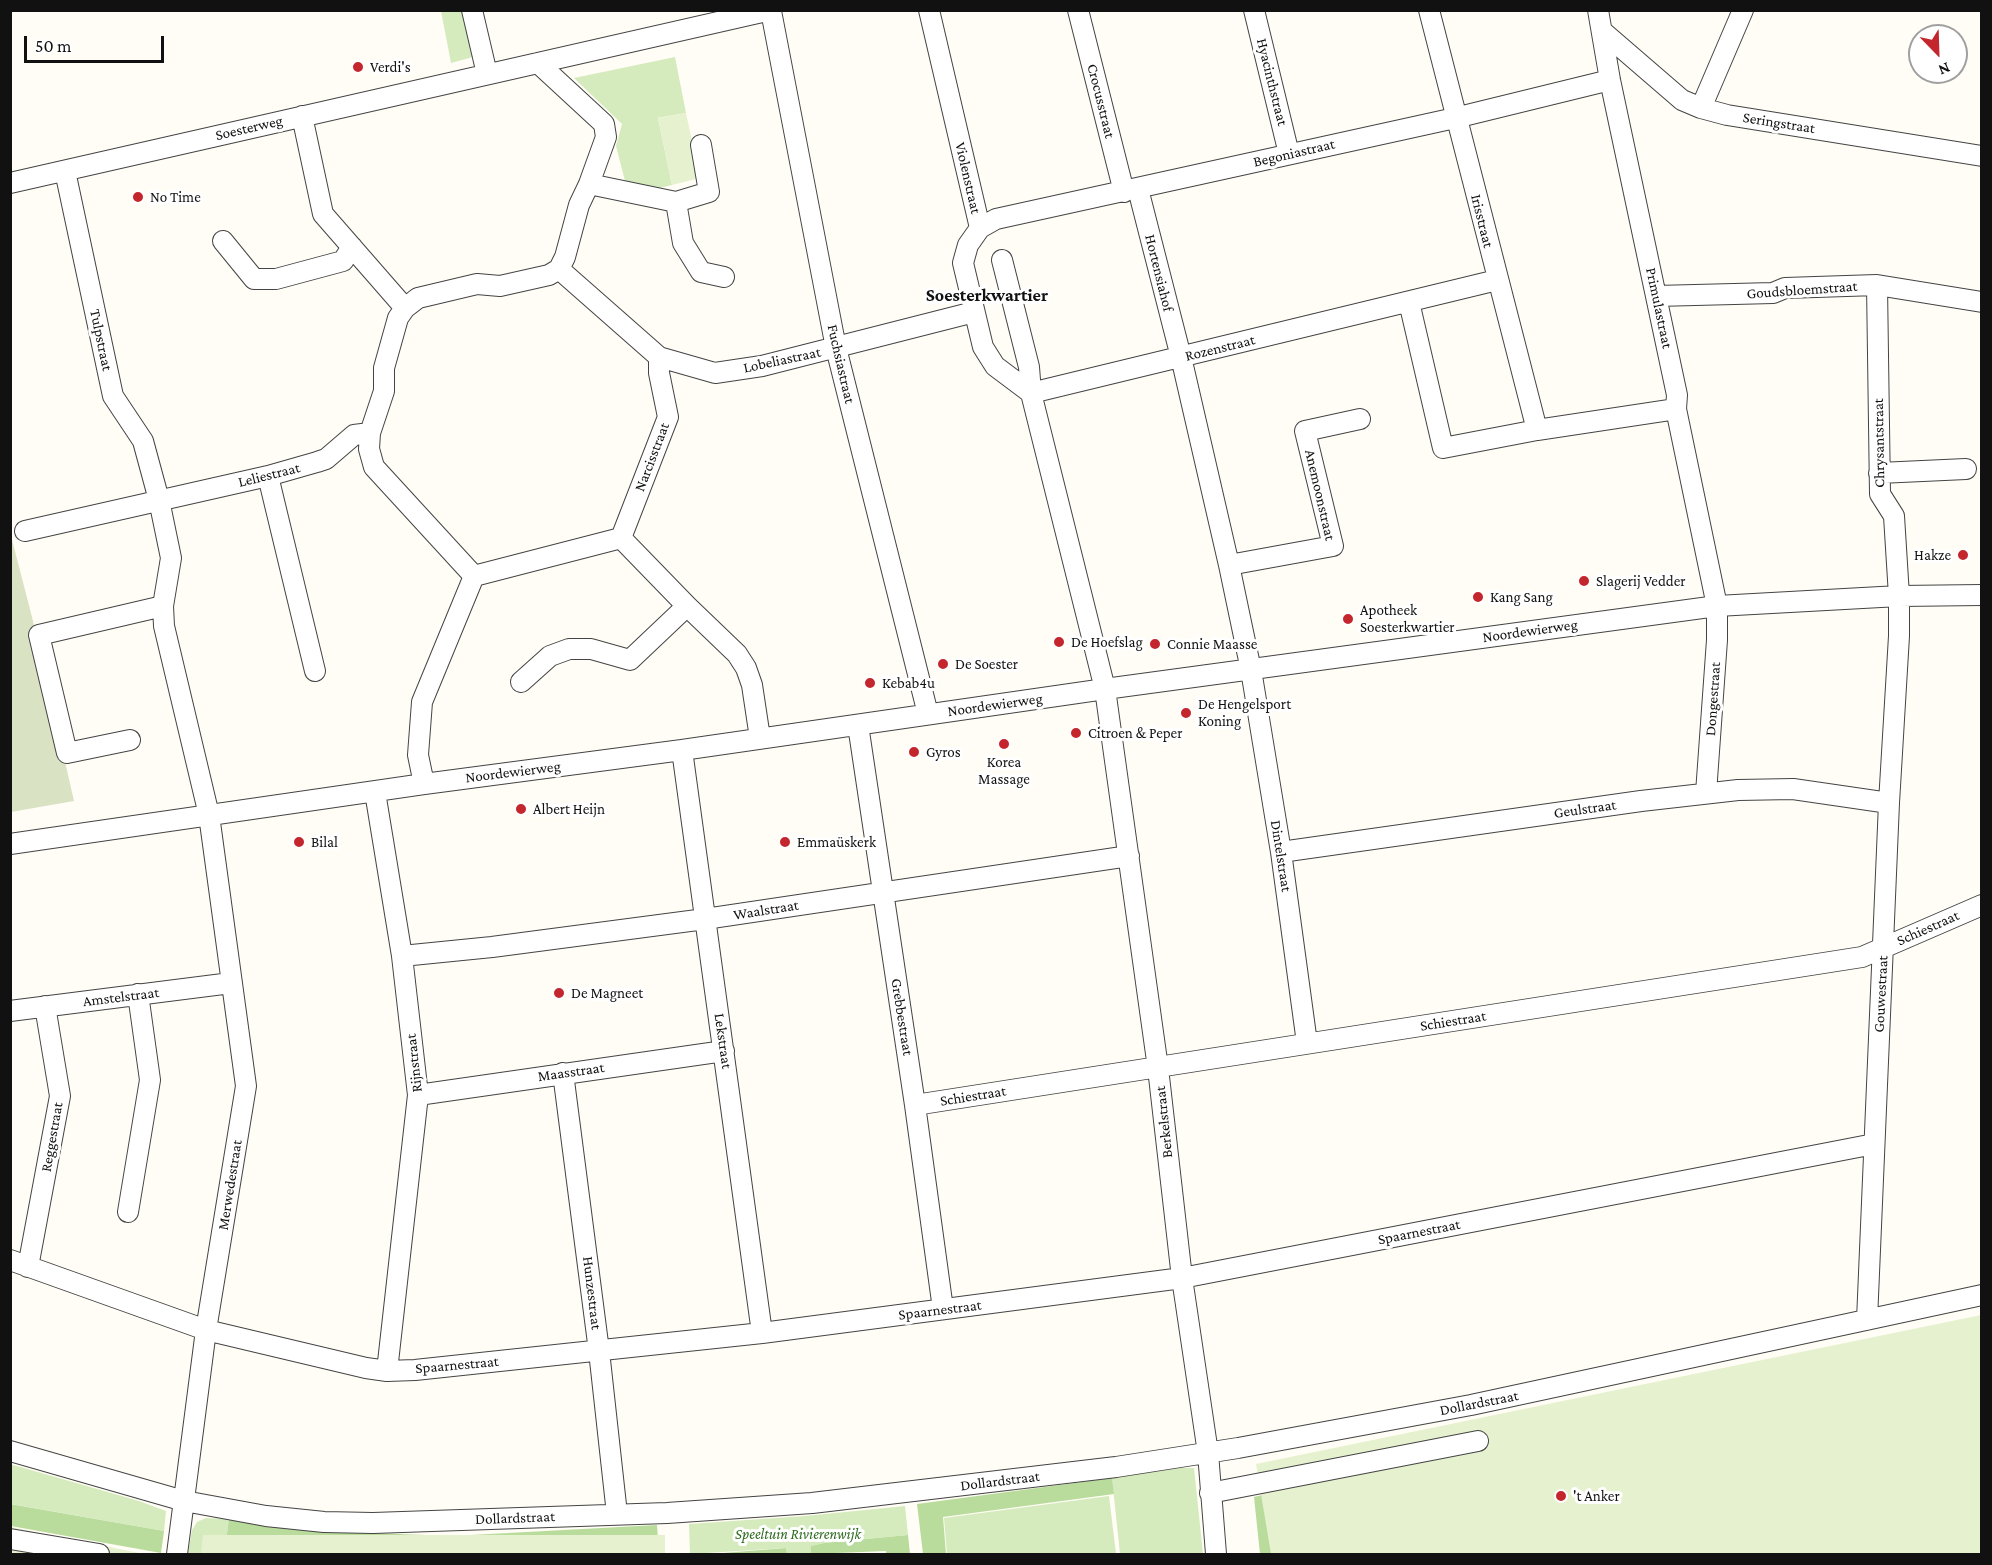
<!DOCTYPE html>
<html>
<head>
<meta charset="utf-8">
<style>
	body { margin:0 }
	#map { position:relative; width:1992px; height:1565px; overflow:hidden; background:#fffdf5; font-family:"Crimson Pro",serif }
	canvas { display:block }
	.frame { position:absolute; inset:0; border:12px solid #111; pointer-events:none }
	.north { position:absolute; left:1908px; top:24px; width:60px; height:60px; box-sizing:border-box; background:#fff; border:2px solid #a0a0a0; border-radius:50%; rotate:157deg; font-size:16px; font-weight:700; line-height:24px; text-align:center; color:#111 }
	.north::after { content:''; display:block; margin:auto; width:21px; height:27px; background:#c4262e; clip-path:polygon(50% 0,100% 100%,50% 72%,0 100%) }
	.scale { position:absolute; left:24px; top:36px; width:140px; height:27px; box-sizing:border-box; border:3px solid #111; border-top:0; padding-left:8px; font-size:18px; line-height:21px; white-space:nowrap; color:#111; -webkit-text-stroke:4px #fff; paint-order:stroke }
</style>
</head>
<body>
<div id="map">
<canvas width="1992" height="1565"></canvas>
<div class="frame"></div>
<div class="north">N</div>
<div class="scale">50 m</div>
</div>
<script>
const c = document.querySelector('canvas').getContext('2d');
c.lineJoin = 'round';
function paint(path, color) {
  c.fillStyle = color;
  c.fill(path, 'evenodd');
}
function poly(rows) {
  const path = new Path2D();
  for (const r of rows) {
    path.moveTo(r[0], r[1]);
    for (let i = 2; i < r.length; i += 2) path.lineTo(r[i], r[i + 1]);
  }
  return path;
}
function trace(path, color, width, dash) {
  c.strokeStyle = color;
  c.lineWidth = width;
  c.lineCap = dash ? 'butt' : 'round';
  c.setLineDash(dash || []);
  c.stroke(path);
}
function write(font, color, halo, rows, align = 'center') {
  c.font = font + ' "Crimson Pro",serif';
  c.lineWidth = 6;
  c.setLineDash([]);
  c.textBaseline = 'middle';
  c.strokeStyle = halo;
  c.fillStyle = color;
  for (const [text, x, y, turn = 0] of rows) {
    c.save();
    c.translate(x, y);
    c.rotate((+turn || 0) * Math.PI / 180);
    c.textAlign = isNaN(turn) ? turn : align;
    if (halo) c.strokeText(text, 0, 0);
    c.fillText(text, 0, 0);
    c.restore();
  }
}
paint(poly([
	[441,11,463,11,473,57,451,63],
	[675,57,686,113,657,118,658,118,672,185,647,191,626,185,616,146,622,124,574,78],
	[10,1464,139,1501,166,1511,164,1531,11,1504],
	[1180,1468,1194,1468,1203,1554,1120,1554,1112,1478],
	[1109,1496,1116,1554,947,1554,944,1518],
	[905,1506,908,1535,824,1543,811,1546,811,1554,787,1554,786,1548,690,1554,689,1524,805,1516],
	[206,1518,229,1519,224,1554,188,1554,192,1530,197,1522]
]), '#d5ebbd');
paint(poly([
	[1112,1478,1114,1494,943,1517,946,1554,923,1554,917,1504],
	[1271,1493,1282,1554,1260,1554,1254,1497],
	[10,1504,164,1531,161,1553,11,1526],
	[229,1519,321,1531,452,1536,657,1525,659,1554,224,1554],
	[908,1535,910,1554,886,1554,886,1551,811,1554,811,1546,824,1543],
	[786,1548,787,1554,710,1554]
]), '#b9dc9c');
paint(poly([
	[10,532,32,617,74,801,11,812]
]), '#d9e3c4');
paint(poly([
	[686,113,700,178,672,185,658,118],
	[1981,1315,1981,1554,1271,1554,1256,1464],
	[11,1527,144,1554,11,1554],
	[203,1535,665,1535,665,1554,201,1554]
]), '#e6f2cf');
const minor = poly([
	[472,10,487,74],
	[929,10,980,228,968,245,963,263,983,347,995,366,1031,393],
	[1078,10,1124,192],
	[1254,10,1289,154],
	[1429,10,1537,430],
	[1598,10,1610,80,1677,395,1676,409,1717,606,1717,640,1706,793],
	[771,11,836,348,928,714],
	[1602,31,1682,100,1701,108,1727,115,1982,156],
	[538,63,604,124,606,137,589,184,579,205,565,257,559,269,659,357,659,373,668,417,621,538,687,606,737,654,746,668,752,685,760,738],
	[1701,108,1743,10],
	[302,116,323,214,405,308],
	[65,171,113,396,143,441,159,500,171,558,163,606,164,626,209,815,246,1086,206,1330,177,1554],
	[10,183,771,10],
	[589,184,676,202,683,243,701,272,724,277],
	[1138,189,1181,357,1229,565,1251,670,1281,852,1307,1043],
	[676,202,709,192,701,145],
	[980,228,996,219,1455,118,1610,80],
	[223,241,254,279,276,279,343,261,352,247],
	[1002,260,1029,367,1031,393,1105,689,1158,1068,1182,1278,1208,1453,1216,1554],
	[1656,296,1773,293,1785,288,1877,285,1982,302],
	[1409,302,1443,448,1537,430,1676,409],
	[659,357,715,373,762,366,974,312],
	[1031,393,1497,280],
	[1879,473,1966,469],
	[268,476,315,671],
	[25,531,268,476,317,462,326,459,354,435,370,433],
	[1229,565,1333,546,1305,431,1360,419],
	[474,576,374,467,369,449,370,433,384,391,384,368,398,318,405,308,418,298,477,284,500,286,549,275,559,269],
	[474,576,621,538],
	[521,682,550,656,569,649,591,649,630,660,687,606],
	[858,725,915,1105,943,1309],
	[130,740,67,753,39,635,163,606],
	[682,750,762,1333],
	[424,784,418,755,422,702,474,576],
	[375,792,402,956,418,1095,387,1371],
	[10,844,424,784,682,750,1105,689,1717,606,1899,596,1982,595],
	[1281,852,1641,801,1738,790,1793,789,1889,803],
	[402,956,492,947,705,919,1129,856],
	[10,1011,231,983],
	[563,1073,599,1351,617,1514],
	[418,1095,724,1051],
	[915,1105,1862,957,1982,905],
	[128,1212,150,1080,138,994],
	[10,1260,206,1330,366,1368,387,1371,415,1370,762,1333,1182,1278,1874,1144],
	[28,1267,60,1096,45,1006],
	[1867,1320,1889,803,1899,636,1899,596,1894,516,1880,494,1877,285],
	[10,1451,184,1501,266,1516,324,1522,373,1523,667,1513,812,1503,1116,1467,1238,1448,1471,1405,1982,1295],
	[1210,1493,1478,1441],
	[10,1539,99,1554]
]);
trace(minor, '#444', 22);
trace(minor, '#fff', 20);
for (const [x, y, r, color] of [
	[358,67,6,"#c4262e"],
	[138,197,6,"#c4262e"],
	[1963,555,6,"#c4262e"],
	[1584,581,6,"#c4262e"],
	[1478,597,6,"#c4262e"],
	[1348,619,6,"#c4262e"],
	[1059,642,6,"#c4262e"],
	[1155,644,6,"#c4262e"],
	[943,664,6,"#c4262e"],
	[870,683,6,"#c4262e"],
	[1186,713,6,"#c4262e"],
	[1076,733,6,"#c4262e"],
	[1004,744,6,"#c4262e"],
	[914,752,6,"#c4262e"],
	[521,809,6,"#c4262e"],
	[299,842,6,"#c4262e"],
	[785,842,6,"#c4262e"],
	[559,993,6,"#c4262e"],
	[1561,1496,6,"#c4262e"]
]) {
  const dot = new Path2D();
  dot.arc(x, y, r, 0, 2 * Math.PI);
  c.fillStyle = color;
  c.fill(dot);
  trace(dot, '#fff', 2);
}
write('15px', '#111', '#fff', [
	["Verdi's",370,67],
	["No Time",150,197],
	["Hakze",1951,555,"right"],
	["Slagerij Vedder",1596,581],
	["Kang Sang",1490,597],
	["Apotheek",1360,610],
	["Soesterkwartier",1360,627],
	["De Hoefslag",1071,642],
	["Connie Maasse",1167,644],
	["De Soester",955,664],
	["Kebab4u",882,683],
	["De Hengelsport",1198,704],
	["Koning",1198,721],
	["Citroen & Peper",1088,733],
	["Gyros",926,752],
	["Korea",1004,762,"center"],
	["Massage",1004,779,"center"],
	["Albert Heijn",533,809],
	["Bilal",311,842],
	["Emmaüskerk",797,842],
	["De Magneet",571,993],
	["'t Anker",1573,1496]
], 'left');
write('15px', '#111', '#fff', [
	["Hyacinthstraat",1272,82,76],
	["Crocusstraat",1101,101,76],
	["Seringstraat",1779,123,9],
	["Soesterweg",249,128,-13],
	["Begoniastraat",1294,153,-13],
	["Violenstraat",968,178,77],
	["Irisstraat",1482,221,76],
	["Hortensiahof",1159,273,76],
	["Goudsbloemstraat",1802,290,-4],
	["Primulastraat",1659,308,78],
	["Tulpstraat",101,340,78],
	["Rozenstraat",1220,348,-14],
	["Lobeliastraat",782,360,-12],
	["Fuchsiastraat",841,364,77],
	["Chrysantstraat",1879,443,-91],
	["Narcisstraat",652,457,-69],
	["Leliestraat",269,475,-14],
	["Anemoonstraat",1320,495,77],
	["Noordewierweg",1530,631,-8],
	["Dongestraat",1713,699,-86],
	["Noordewierweg",995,705,-8],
	["Noordewierweg",513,772,-7],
	["Geulstraat",1585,809,-8],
	["Dintelstraat",1281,856,81],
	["Waalstraat",766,910,-9],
	["Schiestraat",1928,928,-24],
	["Gouwestraat",1881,994,-87],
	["Amstelstraat",121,997,-7],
	["Grebbestraat",902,1017,81],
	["Schiestraat",1453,1021,-9],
	["Lekstraat",723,1041,82],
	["Rijnstraat",414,1063,-96],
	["Maasstraat",571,1072,-8],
	["Schiestraat",973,1096,-9],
	["Berkelstraat",1164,1122,-96],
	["Reggestraat",52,1137,-80],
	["Merwedestraat",230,1185,-81],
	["Spaarnestraat",1419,1232,-11],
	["Hunzestraat",592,1293,83],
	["Spaarnestraat",940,1310,-7],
	["Spaarnestraat",457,1365,-5],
	["Dollardstraat",1479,1403,-11],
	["Dollardstraat",1000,1481,-7],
	["Dollardstraat",515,1518,-2]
]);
write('italic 15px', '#2f6b1f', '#fff', [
	["Speeltuin Rivierenwijk",798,1534]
]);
write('bold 18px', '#111', '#fff', [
	["Soesterkwartier",987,295]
]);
</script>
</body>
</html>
